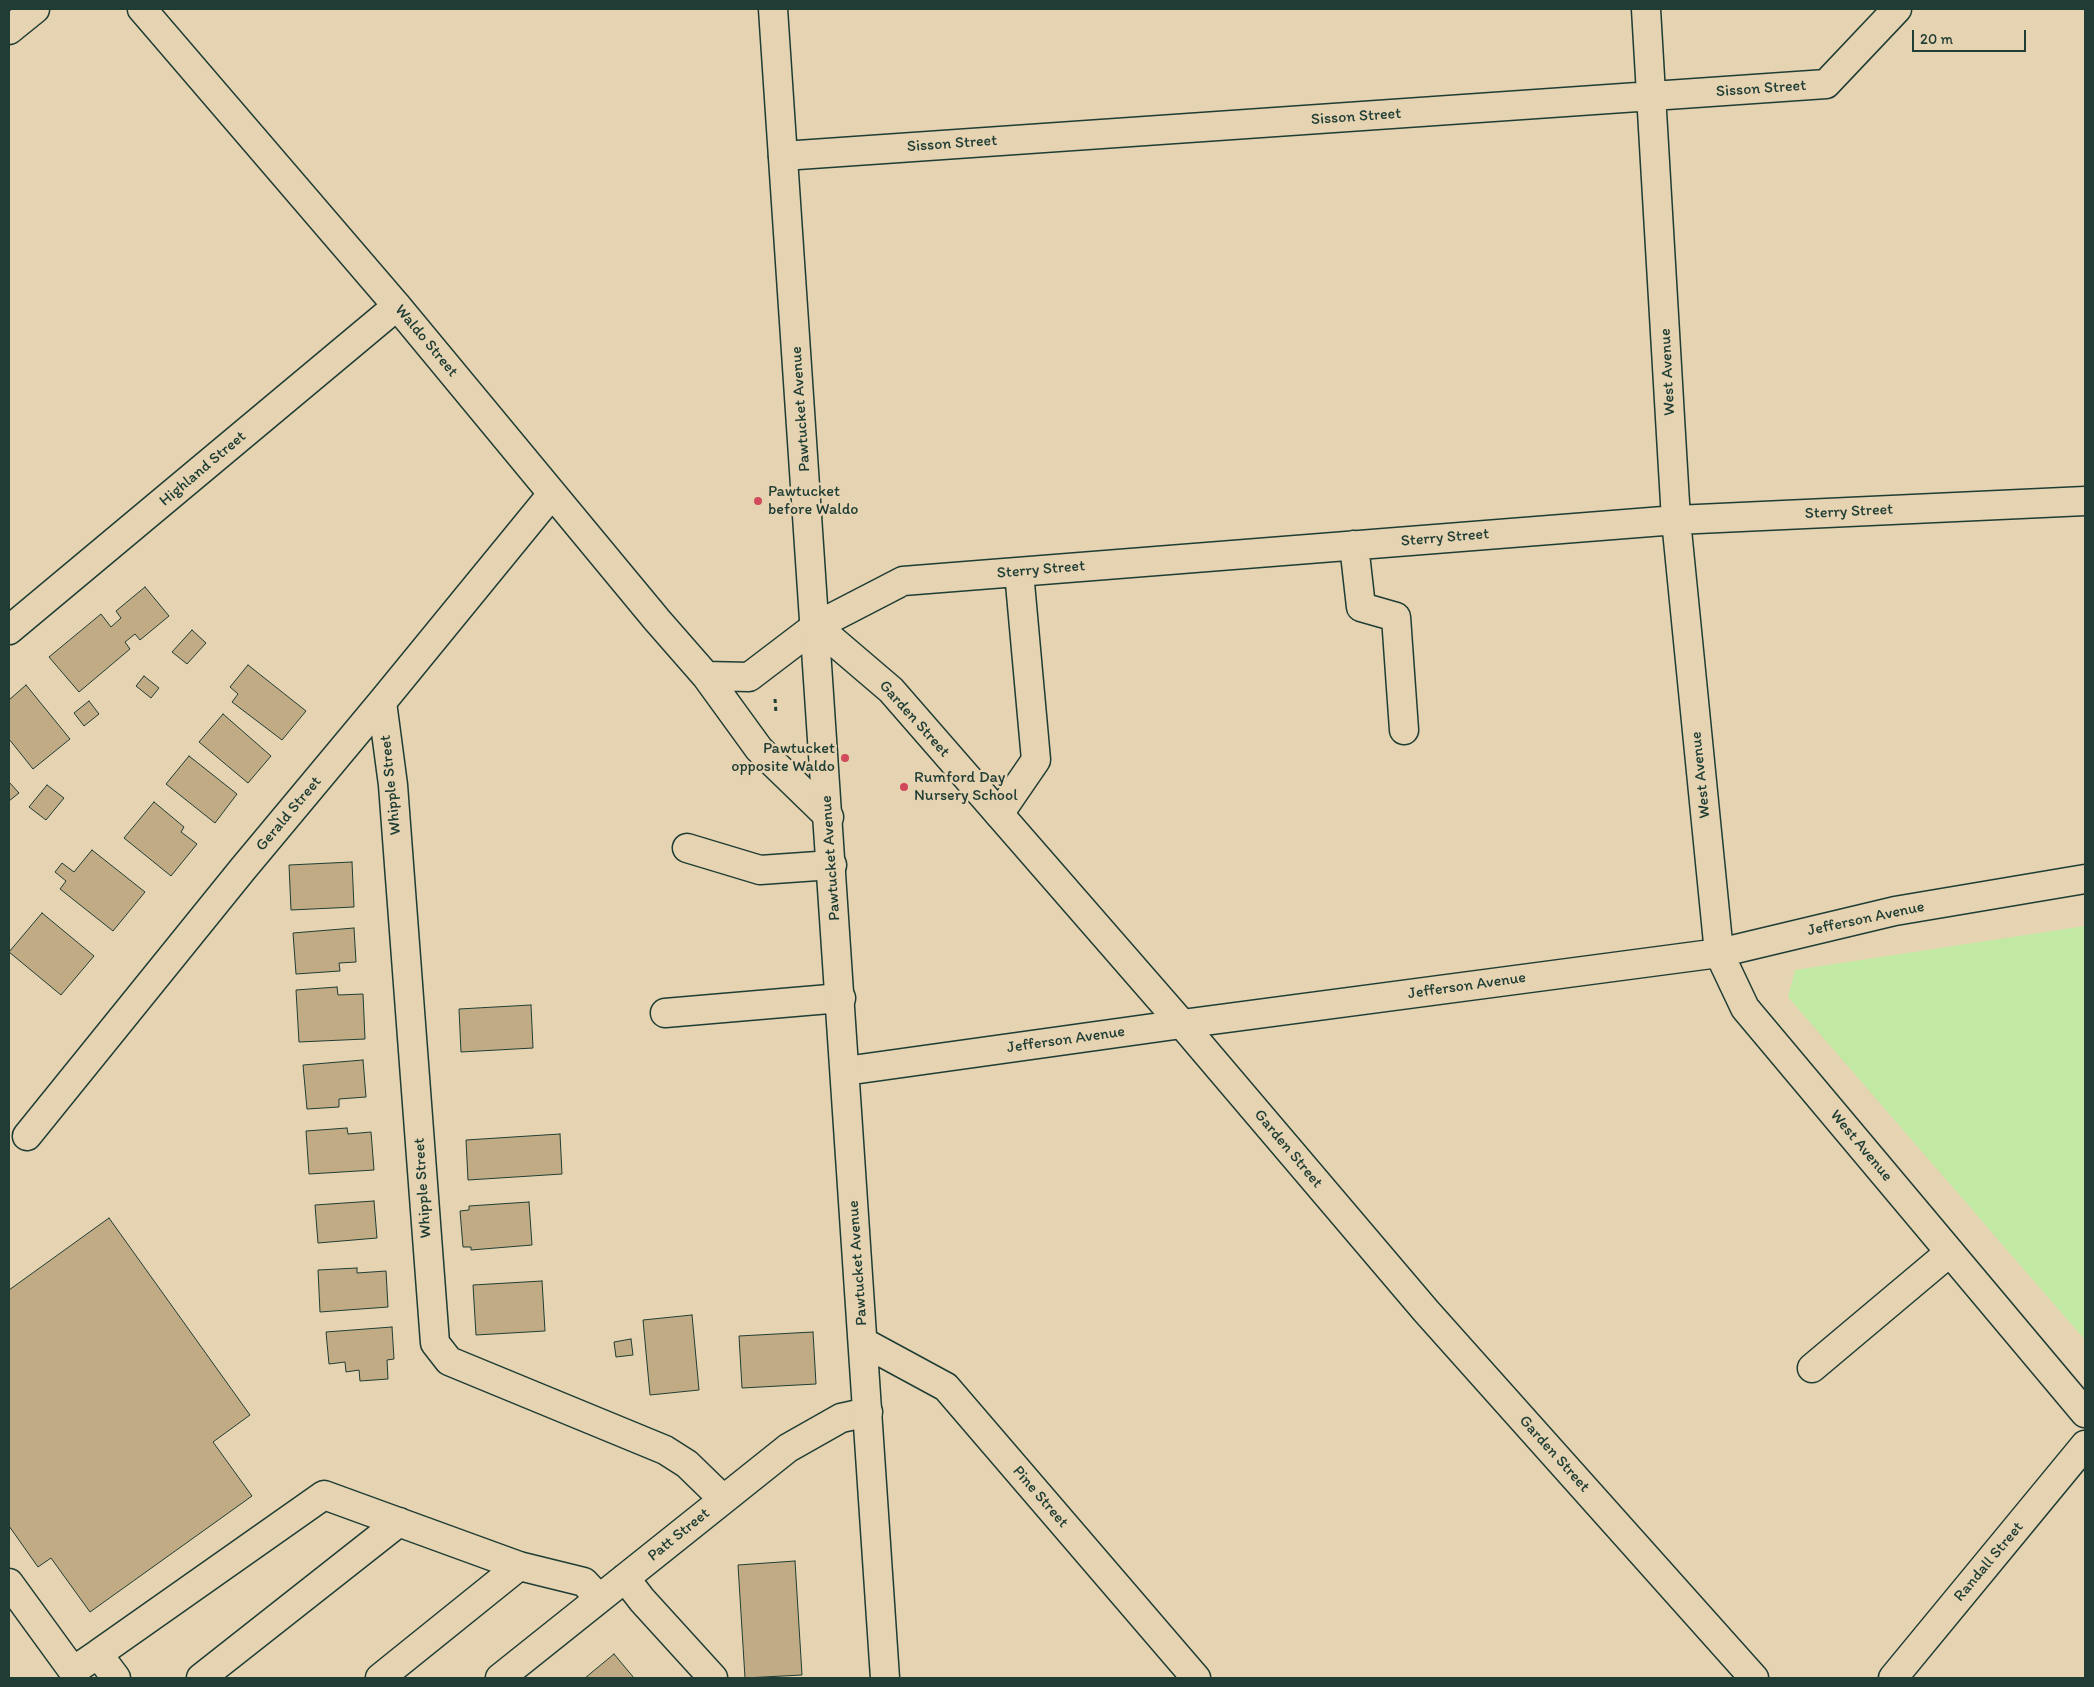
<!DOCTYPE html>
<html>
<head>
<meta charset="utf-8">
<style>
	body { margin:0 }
	#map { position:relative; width:2094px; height:1687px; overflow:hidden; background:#e5d3b1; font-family:Itim,sans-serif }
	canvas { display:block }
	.frame { position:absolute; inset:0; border:10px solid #1f3d34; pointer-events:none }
	.scale { position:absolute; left:1912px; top:30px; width:114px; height:22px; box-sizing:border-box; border:2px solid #1f3d34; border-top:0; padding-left:6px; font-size:15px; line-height:18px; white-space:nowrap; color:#1f3d34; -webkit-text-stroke:4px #e5d3b1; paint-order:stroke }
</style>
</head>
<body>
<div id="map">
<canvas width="2094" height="1687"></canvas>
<div class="frame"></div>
<div class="scale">20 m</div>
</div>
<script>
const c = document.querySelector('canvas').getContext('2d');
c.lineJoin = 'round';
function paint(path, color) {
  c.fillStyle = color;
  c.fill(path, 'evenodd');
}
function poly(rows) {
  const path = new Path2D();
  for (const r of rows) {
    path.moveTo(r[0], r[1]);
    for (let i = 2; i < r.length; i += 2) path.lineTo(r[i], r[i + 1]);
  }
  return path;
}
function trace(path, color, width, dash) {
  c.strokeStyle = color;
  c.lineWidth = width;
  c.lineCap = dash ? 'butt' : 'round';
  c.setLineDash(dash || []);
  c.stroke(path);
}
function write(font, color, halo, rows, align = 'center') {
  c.font = font + ' Itim,sans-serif';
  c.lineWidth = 5;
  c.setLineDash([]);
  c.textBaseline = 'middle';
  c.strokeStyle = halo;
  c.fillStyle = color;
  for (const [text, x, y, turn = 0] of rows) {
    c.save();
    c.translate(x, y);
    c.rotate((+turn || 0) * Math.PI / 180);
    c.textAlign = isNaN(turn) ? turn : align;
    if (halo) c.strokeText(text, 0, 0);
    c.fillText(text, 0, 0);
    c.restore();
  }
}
paint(poly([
	[2085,926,2085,1340,1788,997,1795,970]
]), '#c2e9a4');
const building = poly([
	[145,587,169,616,140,640,135,634,125,642,130,649,79,692,49,657,101,614,111,627,121,618,116,611,145,587],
	[192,630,206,643,187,664,172,652,192,630],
	[248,665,306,711,282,740,232,702,238,694,230,687,248,665],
	[144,676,159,688,151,698,136,686,144,676],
	[26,685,70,739,33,769,9,739,9,700,26,685],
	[89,701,99,714,84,726,74,713,89,701],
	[223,714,271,756,248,783,199,742,223,714],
	[189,756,237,794,215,823,166,784,189,756],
	[9,782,19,793,9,801,9,782],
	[47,785,64,798,46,820,29,807,47,785],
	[154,802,184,827,181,832,197,844,171,876,124,838,154,802],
	[92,850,145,892,113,931,60,889,66,881,55,872,62,863,74,872,92,850],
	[352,862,354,907,291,910,289,865,352,862],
	[42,913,94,956,61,995,9,952,42,913],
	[354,928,356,962,339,963,340,971,296,974,293,933,354,928],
	[337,987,338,995,363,994,365,1039,299,1042,296,990,337,987],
	[531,1005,533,1048,461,1052,459,1009,531,1005],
	[363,1060,366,1097,339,1099,339,1107,307,1109,303,1065,363,1060],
	[347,1128,348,1134,371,1132,374,1170,309,1174,306,1131,347,1128],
	[560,1134,562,1174,468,1180,466,1140,560,1134],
	[374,1201,377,1238,318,1243,315,1205,374,1201],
	[529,1202,532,1245,471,1250,471,1247,463,1247,460,1211,469,1210,469,1206,529,1202],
	[109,1218,250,1415,213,1442,252,1496,90,1612,51,1558,38,1567,9,1526,9,1290,109,1218],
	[357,1268,357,1273,386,1271,388,1307,320,1312,318,1270,357,1268],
	[542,1281,545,1331,476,1335,473,1285,542,1281],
	[692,1315,699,1390,650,1395,643,1320,692,1315],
	[392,1327,394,1359,387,1360,388,1379,360,1381,359,1370,346,1372,345,1362,329,1364,326,1332,392,1327],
	[813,1332,816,1384,742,1388,739,1336,813,1332],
	[631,1339,633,1355,616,1357,614,1342,631,1339],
	[795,1561,802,1675,745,1678,738,1565,795,1561],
	[614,1654,634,1678,585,1678,614,1654]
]);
paint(building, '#c1ab84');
trace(building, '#1f3d34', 1);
const minor = poly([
	[142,9,397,306,657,620,706,676,749,677,816,626,903,581,1676,520,2085,501],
	[1646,9,1676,520,1719,953,1745,1008,2085,1413],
	[9,30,35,9],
	[783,156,1826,84,1897,9],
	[1354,545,1361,607,1396,617,1404,730],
	[9,630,397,306],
	[706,676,759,749,829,817],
	[382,702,393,785,435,1343,449,1361,665,1450,687,1464,723,1499],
	[999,814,1036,760,1019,572],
	[687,848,760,870,832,865],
	[665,1013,841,998],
	[845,1071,1182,1024,1719,953,1895,911,2085,879],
	[27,1136,242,870,382,702,552,494],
	[1812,1368,1950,1252],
	[625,1578,642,1600,713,1678],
	[9,1583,73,1671,98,1654,116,1678],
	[98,1654,324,1495,519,1566,584,1582,599,1598],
	[201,1678,399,1522],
	[380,1678,519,1566],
	[500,1678,788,1448,841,1418,868,1412],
	[1893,1678,2085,1445]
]);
const major = poly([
	[773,9,885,1678],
	[816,626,891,690,1182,1024,1426,1311,1754,1678],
	[863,1342,946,1387,1196,1678]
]);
trace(minor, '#1f3d34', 31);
trace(major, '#1f3d34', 31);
trace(poly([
	[775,699,776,713]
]), '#1f3d34', 3, [4, 4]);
trace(minor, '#e5d3b1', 28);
trace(major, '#e5d3b1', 28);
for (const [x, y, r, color] of [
	[758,501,5,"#d1495b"],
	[845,758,5,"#d1495b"],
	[904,787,5,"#d1495b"]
]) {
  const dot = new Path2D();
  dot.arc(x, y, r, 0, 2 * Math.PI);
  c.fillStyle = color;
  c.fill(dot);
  trace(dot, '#e5d3b1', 2);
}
write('16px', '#1f3d34', '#e5d3b1', [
	["Sisson Street",1761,89,-4],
	["Sisson Street",1356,117,-4],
	["Sisson Street",952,144,-4],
	["Waldo Street",426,341,50],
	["West Avenue",1668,372,-93],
	["Pawtucket Avenue",801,409,-94],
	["Highland Street",203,469,-40],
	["Sterry Street",1849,512,-3],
	["Sterry Street",1445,538,-5],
	["Sterry Street",1041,570,-5],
	["Garden Street",914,719,48],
	["West Avenue",1701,775,-96],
	["Whipple Street",391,785,-96],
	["Gerald Street",289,814,-50],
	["Pawtucket Avenue",831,858,-94],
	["Jefferson Avenue",1866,919,-12],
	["Jefferson Avenue",1467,986,-8],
	["Jefferson Avenue",1066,1040,-8],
	["West Avenue",1861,1146,50],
	["Garden Street",1288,1149,50],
	["Whipple Street",423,1188,-94],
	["Pawtucket Avenue",858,1263,-94],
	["Garden Street",1554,1454,48],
	["Pine Street",1040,1497,49],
	["Patt Street",679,1535,-39],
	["Randall Street",1989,1562,-50]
]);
write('16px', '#1f3d34', '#e5d3b1', [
	["Pawtucket",768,492],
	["before Waldo",768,510],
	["Pawtucket",835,749,"right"],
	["opposite Waldo",835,767,"right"],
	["Rumford Day",914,778],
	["Nursery School",914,796]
], 'left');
</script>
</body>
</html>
